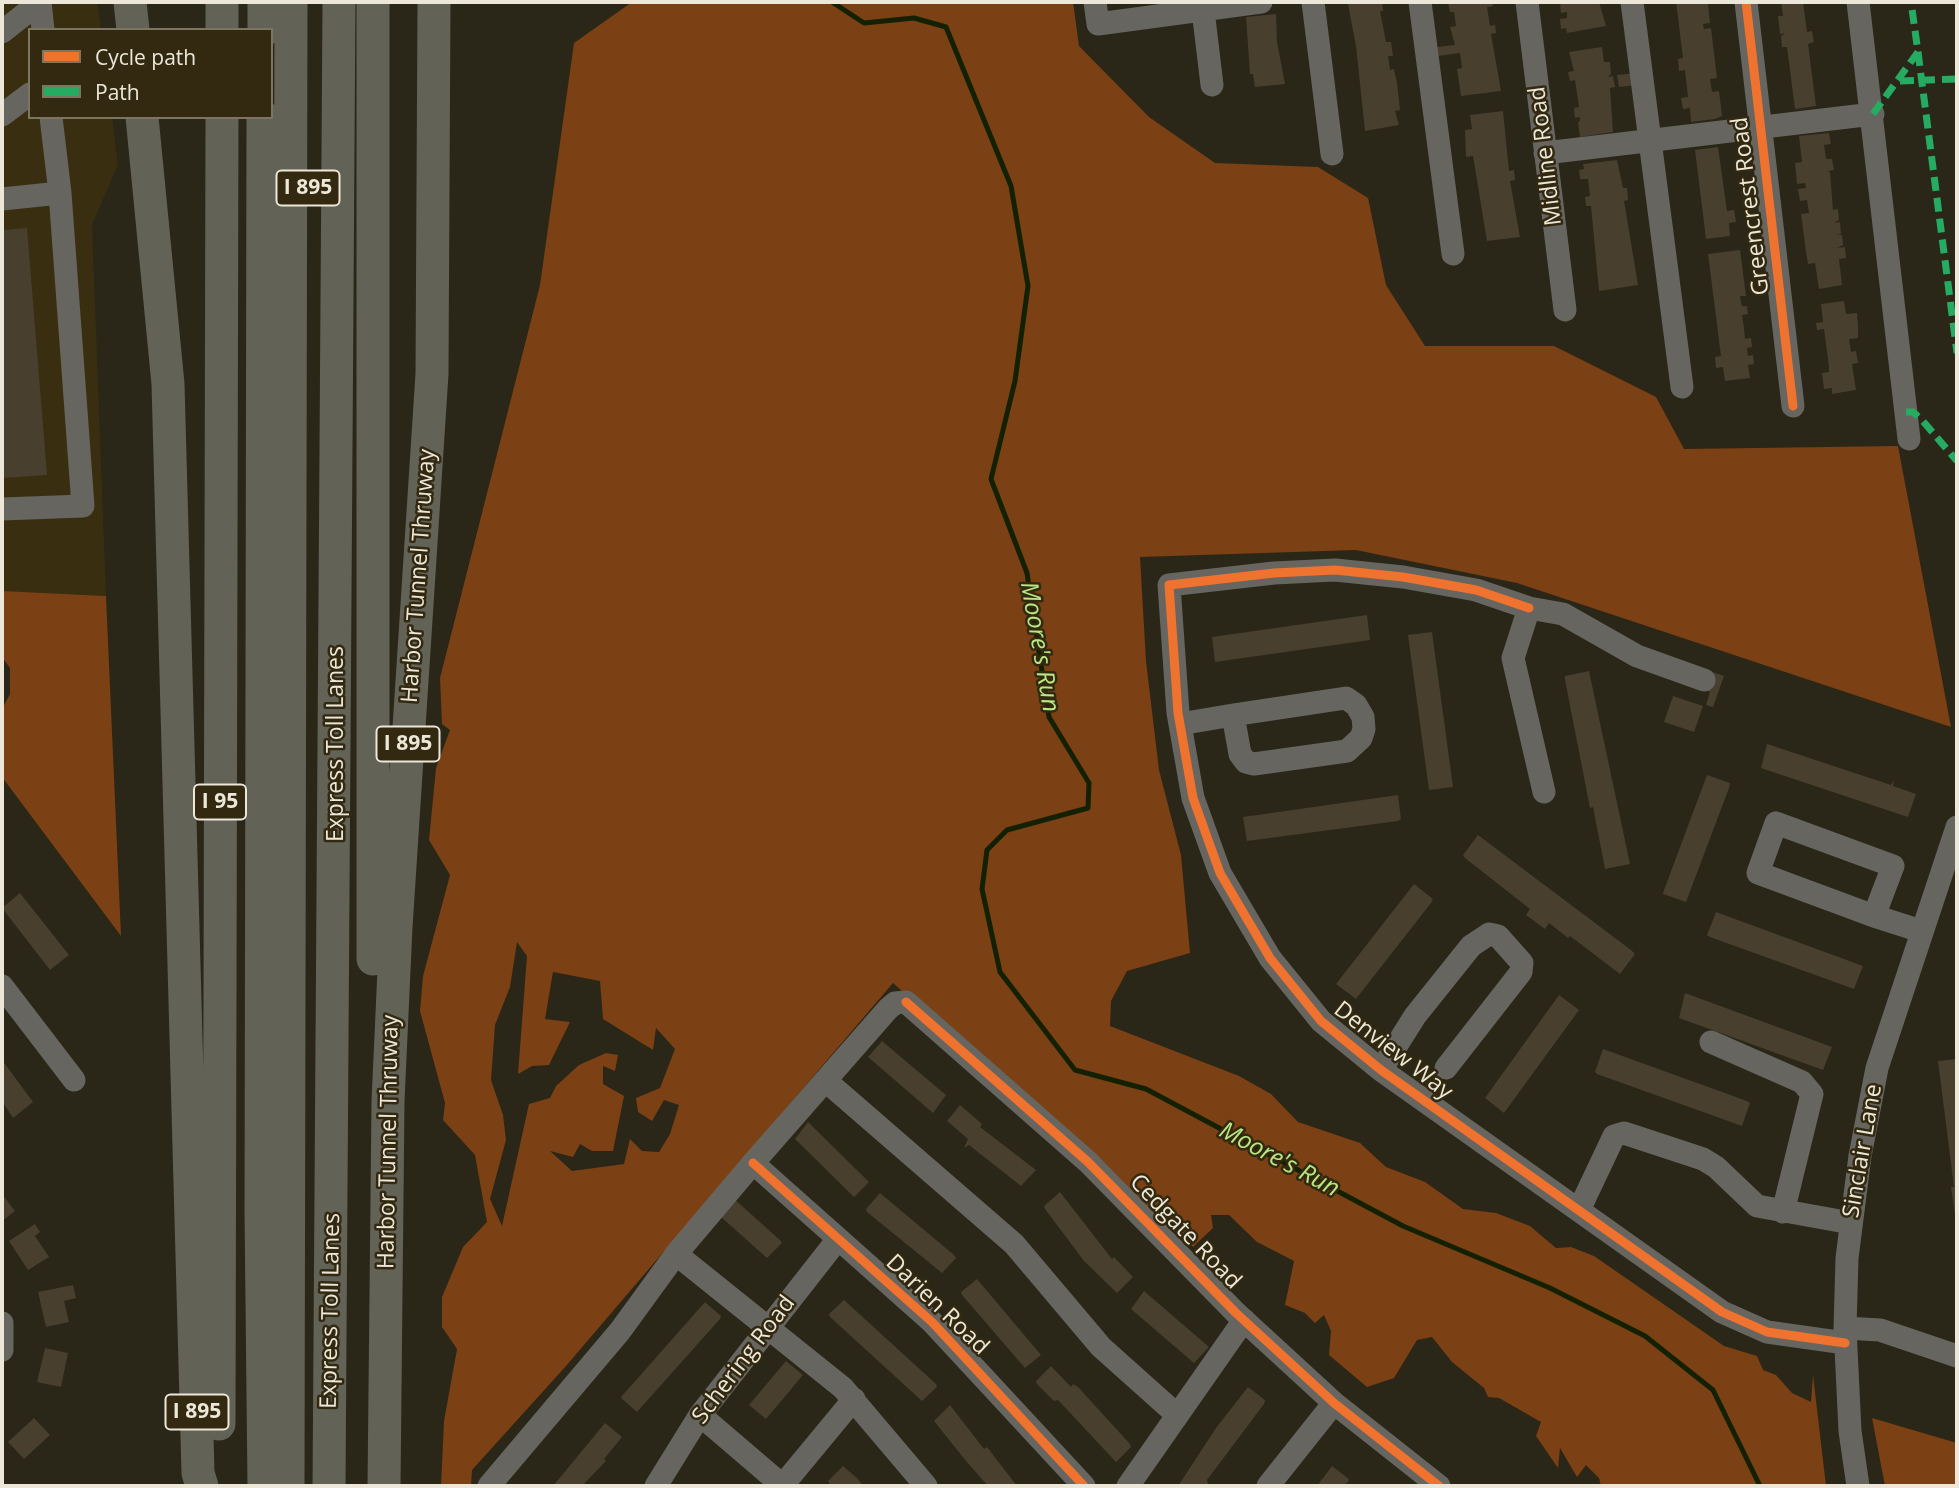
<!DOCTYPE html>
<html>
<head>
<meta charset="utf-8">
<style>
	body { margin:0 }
	#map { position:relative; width:1959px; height:1488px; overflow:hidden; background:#2a2618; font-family:"Open Sans",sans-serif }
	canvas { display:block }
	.frame { position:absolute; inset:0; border:4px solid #ece7d8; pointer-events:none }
	.legend { position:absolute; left:28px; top:28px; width:245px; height:91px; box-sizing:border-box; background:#322910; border:2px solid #7c7560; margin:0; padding:9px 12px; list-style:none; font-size:21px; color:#ece7d8 }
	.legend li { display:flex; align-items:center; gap:14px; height:35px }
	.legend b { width:35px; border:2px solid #7c7560 }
</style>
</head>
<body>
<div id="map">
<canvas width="1959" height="1488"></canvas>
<div class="frame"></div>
<ul class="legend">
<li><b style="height:9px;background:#ef722f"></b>Cycle path</li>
<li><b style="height:9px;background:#26ab63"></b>Path</li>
</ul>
</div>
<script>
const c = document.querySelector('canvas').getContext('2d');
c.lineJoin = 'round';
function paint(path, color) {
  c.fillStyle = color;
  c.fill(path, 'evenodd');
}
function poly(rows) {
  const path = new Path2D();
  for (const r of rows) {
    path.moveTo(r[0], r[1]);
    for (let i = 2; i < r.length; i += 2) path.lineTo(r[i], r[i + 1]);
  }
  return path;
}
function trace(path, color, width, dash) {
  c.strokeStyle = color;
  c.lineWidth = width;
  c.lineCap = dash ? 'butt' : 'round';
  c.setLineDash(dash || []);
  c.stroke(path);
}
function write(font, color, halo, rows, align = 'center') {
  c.font = font + ' "Open Sans",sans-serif';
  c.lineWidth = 5;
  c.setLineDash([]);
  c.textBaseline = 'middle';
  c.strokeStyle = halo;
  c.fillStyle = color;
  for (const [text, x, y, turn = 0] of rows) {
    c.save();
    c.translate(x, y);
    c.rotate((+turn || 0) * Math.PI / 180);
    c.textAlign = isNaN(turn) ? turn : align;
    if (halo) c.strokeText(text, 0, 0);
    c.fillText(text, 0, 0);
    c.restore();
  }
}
paint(poly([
	[2,2,97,2,101,30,30,30,30,117,112,117,118,165,92,225,106,596,2,591]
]), '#392f10');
paint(poly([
	[632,2,1073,2,1079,46,1149,117,1215,163,1318,167,1368,198,1386,285,1425,346,1554,346,1656,397,1684,449,1898,446,1951,727,1517,583,1356,550,1140,557,1146,661,1159,770,1181,855,1190,953,1127,971,1111,1001,1110,1026,1239,1076,1271,1094,1298,1122,1360,1143,1386,1167,1425,1182,1463,1209,1496,1213,1530,1226,1556,1248,1571,1247,1594,1256,1724,1346,1757,1356,1763,1370,1776,1375,1792,1393,1811,1402,1813,1375,1826,1486,1601,1486,1599,1478,1586,1465,1577,1477,1560,1448,1558,1468,1536,1436,1541,1422,1499,1398,1488,1397,1484,1388,1452,1362,1432,1337,1417,1340,1394,1378,1367,1387,1329,1355,1331,1331,1324,1315,1315,1323,1305,1313,1285,1305,1294,1261,1257,1242,1229,1215,1211,1215,1213,1228,1193,1247,893,983,566,1366,472,1470,471,1486,441,1486,444,1421,457,1349,442,1327,442,1297,463,1247,487,1222,475,1155,443,1120,445,1103,420,1011,423,976,450,875,429,840,436,768,450,730,442,724,440,678,540,285,574,43],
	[517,942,527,956,518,1074,532,1066,549,1065,570,1022,545,1019,553,972,600,981,603,1019,653,1050,656,1028,675,1049,660,1088,636,1098,638,1112,652,1121,664,1100,679,1105,670,1134,659,1152,642,1151,630,1139,624,1164,572,1171,550,1151,573,1157,580,1144,592,1151,613,1151,624,1096,603,1084,603,1066,615,1071,618,1055,606,1053,579,1065,556,1086,550,1098,529,1104,502,1226,490,1199,506,1140,503,1115,491,1080,495,1025,510,987],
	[2,591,106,596,121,936,2,777,2,709,10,694,10,668,2,657],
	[1872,1418,1957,1443,1957,1486,1885,1486]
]), '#7b4013');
trace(poly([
	[832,2,864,23,914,18,946,27,1011,186,1028,286,1015,381,991,479,1027,573,1049,717,1089,783,1088,808,1007,830,987,850,982,889,1000,972,1075,1070,1146,1089,1403,1226,1550,1288,1645,1336,1713,1390,1760,1486]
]), '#132102', 5);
paint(poly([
	[1382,2,1383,11,1380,11,1386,42,1391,42,1393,56,1388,56,1390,70,1394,69,1397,83,1400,110,1395,111,1399,125,1365,131,1356,46,1348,4],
	[1448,2,1492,2,1493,6,1487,7,1490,26,1495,25,1496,33,1491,34,1501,91,1461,96,1457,69,1462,68,1460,53,1438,56,1437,47,1455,45,1450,27,1456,26,1454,12,1450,12],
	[1565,2,1599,2,1606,26,1567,33,1566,28,1561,29,1560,19,1567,18,1567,12,1561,13,1560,5],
	[1676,2,1708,3,1710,23,1703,24,1704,29,1711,28,1717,78,1710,79,1712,92,1719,91,1722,116,1715,119,1691,122,1690,108,1683,109,1681,98,1688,97,1685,70,1679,71,1678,59,1683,58],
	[1781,2,1803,2,1807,32,1812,31,1814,42,1808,44,1816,106,1795,109,1787,47,1782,47,1781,36,1785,33,1780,34,1778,16,1783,16],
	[1276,14,1277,42,1285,84,1255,87,1253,74,1250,74,1246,17],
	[1602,47,1604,62,1610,62,1611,74,1608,77,1613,76,1615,87,1610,88,1613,132,1580,137,1578,122,1580,121,1580,117,1575,118,1574,108,1579,107,1575,80,1570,81,1568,72,1574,71,1569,52],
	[1636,73,1637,85,1619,87,1617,75],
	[1503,111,1509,171,1514,170,1515,180,1510,181,1520,237,1487,241,1473,156,1466,157,1465,130,1472,129,1470,115],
	[1829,133,1831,144,1824,145,1826,159,1832,159,1834,170,1828,171,1830,172,1833,210,1838,209,1839,220,1834,223,1840,222,1841,234,1836,235,1842,235,1843,245,1837,248,1845,247,1846,258,1839,259,1842,285,1819,289,1815,263,1808,264,1806,252,1801,214,1809,213,1807,200,1800,201,1798,189,1806,188,1805,183,1797,184,1795,163,1802,162,1799,136],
	[1718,147,1727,211,1734,210,1736,222,1729,223,1730,236,1706,239,1695,150],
	[1617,160,1623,188,1627,188,1628,200,1624,201,1638,285,1599,291,1591,206,1586,206,1585,197,1590,196,1588,179,1580,179,1579,170,1584,169,1583,164],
	[27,228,47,475,2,478,2,230],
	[1740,250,1746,296,1740,296,1741,302,1742,306,1747,306,1748,314,1742,315,1744,328,1745,339,1751,338,1752,347,1747,348,1748,356,1753,355,1754,364,1748,365,1750,378,1725,381,1723,367,1716,368,1715,357,1721,356,1708,254],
	[1844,301,1846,314,1857,313,1858,326,1858,338,1849,339,1851,352,1856,351,1858,363,1852,364,1856,390,1832,394,1832,388,1824,389,1822,373,1829,372,1829,367,1824,329,1817,330,1816,323,1823,322,1821,304],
	[1367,615,1370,640,1215,662,1212,637],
	[1432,632,1453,787,1429,790,1408,635],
	[1589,671,1630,864,1605,869,1593,807,1590,808,1565,680,1565,676],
	[1710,671,1724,676,1713,707,1706,705,1710,692,1704,689],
	[1673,696,1703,706,1694,732,1664,722],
	[1767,744,1891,785,1894,780,1893,786,1916,794,1908,817,1761,768],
	[1707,775,1730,783,1729,788,1686,902,1663,894,1664,890],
	[1398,795,1401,819,1398,821,1247,841,1243,817],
	[1478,835,1631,950,1635,954,1620,974,1570,936,1568,938,1549,923,1545,929,1526,915,1530,909,1465,858,1463,855],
	[1414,884,1433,899,1431,903,1356,999,1336,984],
	[20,893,69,955,50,970,2,908],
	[1716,912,1863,966,1854,989,1710,937,1707,935],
	[1685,993,1832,1047,1823,1070,1679,1018],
	[1559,995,1579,1010,1504,1113,1485,1098],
	[882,1041,946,1095,933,1113,868,1057],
	[1603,1049,1747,1101,1750,1103,1742,1126,1597,1074,1595,1072],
	[1957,1059,1957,1222,1956,1222,1951,1187,1954,1187,1938,1061],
	[2,1060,33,1102,13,1118,2,1101],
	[960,1105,982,1124,980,1127,1036,1170,1021,1186,969,1145,964,1148,968,1139,947,1121],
	[808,1122,867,1180,869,1182,854,1197,795,1139],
	[1060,1192,1112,1259,1114,1257,1133,1277,1117,1293,1084,1261,1045,1209,1044,1206],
	[880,1193,954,1255,956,1258,942,1273,867,1212,866,1209],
	[2,1194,15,1211,2,1221],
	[733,1198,780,1240,782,1243,767,1258,721,1217],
	[35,1224,40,1232,35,1236,49,1257,28,1270,9,1241],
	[977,1279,1041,1355,1025,1368,962,1295,961,1292],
	[73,1285,76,1298,64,1301,69,1322,46,1327,38,1292],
	[1144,1291,1209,1347,1194,1363,1131,1309],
	[844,1300,936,1384,937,1387,922,1401,830,1317,829,1314],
	[705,1302,721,1316,720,1319,637,1412,621,1398,622,1396],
	[45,1348,68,1353,61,1387,37,1382],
	[786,1361,803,1375,766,1419,749,1405],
	[1051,1366,1071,1387,1073,1384,1078,1387,1130,1444,1131,1447,1116,1462,1058,1400,1054,1401,1037,1384,1036,1381],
	[1248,1387,1265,1400,1264,1404,1207,1480,1208,1484,1178,1486,1216,1428],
	[950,1405,984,1449,987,1447,1017,1486,988,1486,966,1461,934,1421],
	[34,1418,50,1435,24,1459,8,1442],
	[605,1423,622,1437,604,1459,606,1461,582,1486,553,1486],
	[843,1466,858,1479,863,1486,831,1486,828,1481],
	[1332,1466,1349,1479,1348,1482,1343,1486,1317,1486]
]), '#483f2e');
trace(poly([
	[40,2,43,30],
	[1095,2,1098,24,1261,2],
	[1313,2,1332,154],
	[1420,2,1453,254],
	[1527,2,1565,310],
	[1632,2,1682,387],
	[1746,2,1793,406],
	[1858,2,1909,439],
	[1203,10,1212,85],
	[2,32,40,2],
	[2,115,30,94],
	[1545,153,1873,114],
	[2,199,60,193],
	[2,509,83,506,60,193,51,117],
	[1529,608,1513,658,1544,792],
	[1704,680,1637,656,1563,614,1529,608,1476,590,1403,577,1335,570,1274,573,1169,585,1178,713,1193,798,1220,873,1270,958,1321,1021,1381,1070,1722,1312,1767,1332,1845,1343],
	[1180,724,1233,715,1346,698,1356,705,1363,717,1364,729,1361,738,1347,751,1254,764,1246,762,1240,754,1233,715],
	[1776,823,1893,866,1874,916,1758,873,1776,823],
	[1874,916,1921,931],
	[2,986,74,1080],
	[1711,1042,1802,1082,1812,1094,1783,1212],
	[1381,1070,1415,1016,1471,946,1489,934,1498,936,1522,963,1521,972,1446,1068],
	[826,1081,1014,1244,1101,1347,1176,1414],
	[753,1163,932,1322,1084,1486],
	[1579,1210,1614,1136,1624,1133,1703,1159,1716,1167,1757,1206,1851,1223],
	[676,1254,843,1388,926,1486],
	[2,1323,2,1350],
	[1845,1328,1880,1330,1957,1356],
	[700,1415,783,1486],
	[489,1486,620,1331,676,1254,753,1163,888,1009,895,1003,906,1002,1088,1162,1236,1313,1334,1403,1439,1486],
	[656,1486,700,1415,838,1239],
	[782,1486,854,1399],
	[1128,1486,1244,1320],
	[1268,1486,1334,1403],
	[1858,1486,1850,1431,1845,1328,1847,1258,1860,1156,1877,1068,1957,827]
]), '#66655f', 23);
trace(poly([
	[130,2,133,30],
	[222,30,222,2],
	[264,30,264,2],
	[142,117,168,384,198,1473,202,1486],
	[263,117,261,1212,264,1486],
	[373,959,373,2],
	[219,1424,222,117],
	[288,1486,291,2],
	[329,1486,339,2],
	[384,1486,388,1101,396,927,432,374,434,2]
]), '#636257', 33);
trace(poly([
	[1918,52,1957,353],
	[1900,81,1957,79],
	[1873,114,1918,52,1911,2],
	[1906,412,1913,412,1922,420,1957,461]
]), '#26ab63', 7, [14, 7]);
trace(poly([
	[1746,2,1793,406],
	[1529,608,1476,590,1403,577,1335,570,1274,573,1169,585,1178,713,1193,798,1220,873,1270,958,1321,1021,1381,1070,1722,1312,1767,1332,1845,1343],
	[906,1002,1088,1162,1236,1313,1334,1403,1439,1486],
	[753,1163,932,1322,1084,1486]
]), '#ef722f', 9);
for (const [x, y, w] of [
	[308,188,63],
	[408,744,63],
	[220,802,52],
	[197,1412,63]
]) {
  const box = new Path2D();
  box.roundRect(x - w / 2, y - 17.5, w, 35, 5);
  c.fillStyle = '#322910';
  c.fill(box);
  trace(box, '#ece7d8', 2);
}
write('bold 21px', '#ece7d8', null, [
	["I 895",308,188],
	["I 895",408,744],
	["I 95",220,802],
	["I 895",197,1412]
]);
write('23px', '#ece7d8', '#322910', [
	["Midline Road",1546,156,-97],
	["Greencrest Road",1751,206,-97],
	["Harbor Tunnel Thruway",419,576,-86],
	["Express Toll Lanes",336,744,-90],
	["Denview Way",1393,1051,38],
	["Harbor Tunnel Thruway",389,1142,-89],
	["Sinclair Lane",1863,1151,-80],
	["Cedgate Road",1185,1232,46],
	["Darien Road",937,1305,44],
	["Express Toll Lanes",331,1311,-89],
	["Schering Road",744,1360,-53]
]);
write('italic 24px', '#b9e781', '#322910', [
	["Moore's Run",1039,647,80],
	["Moore's Run",1279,1160,28]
]);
</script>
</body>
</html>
